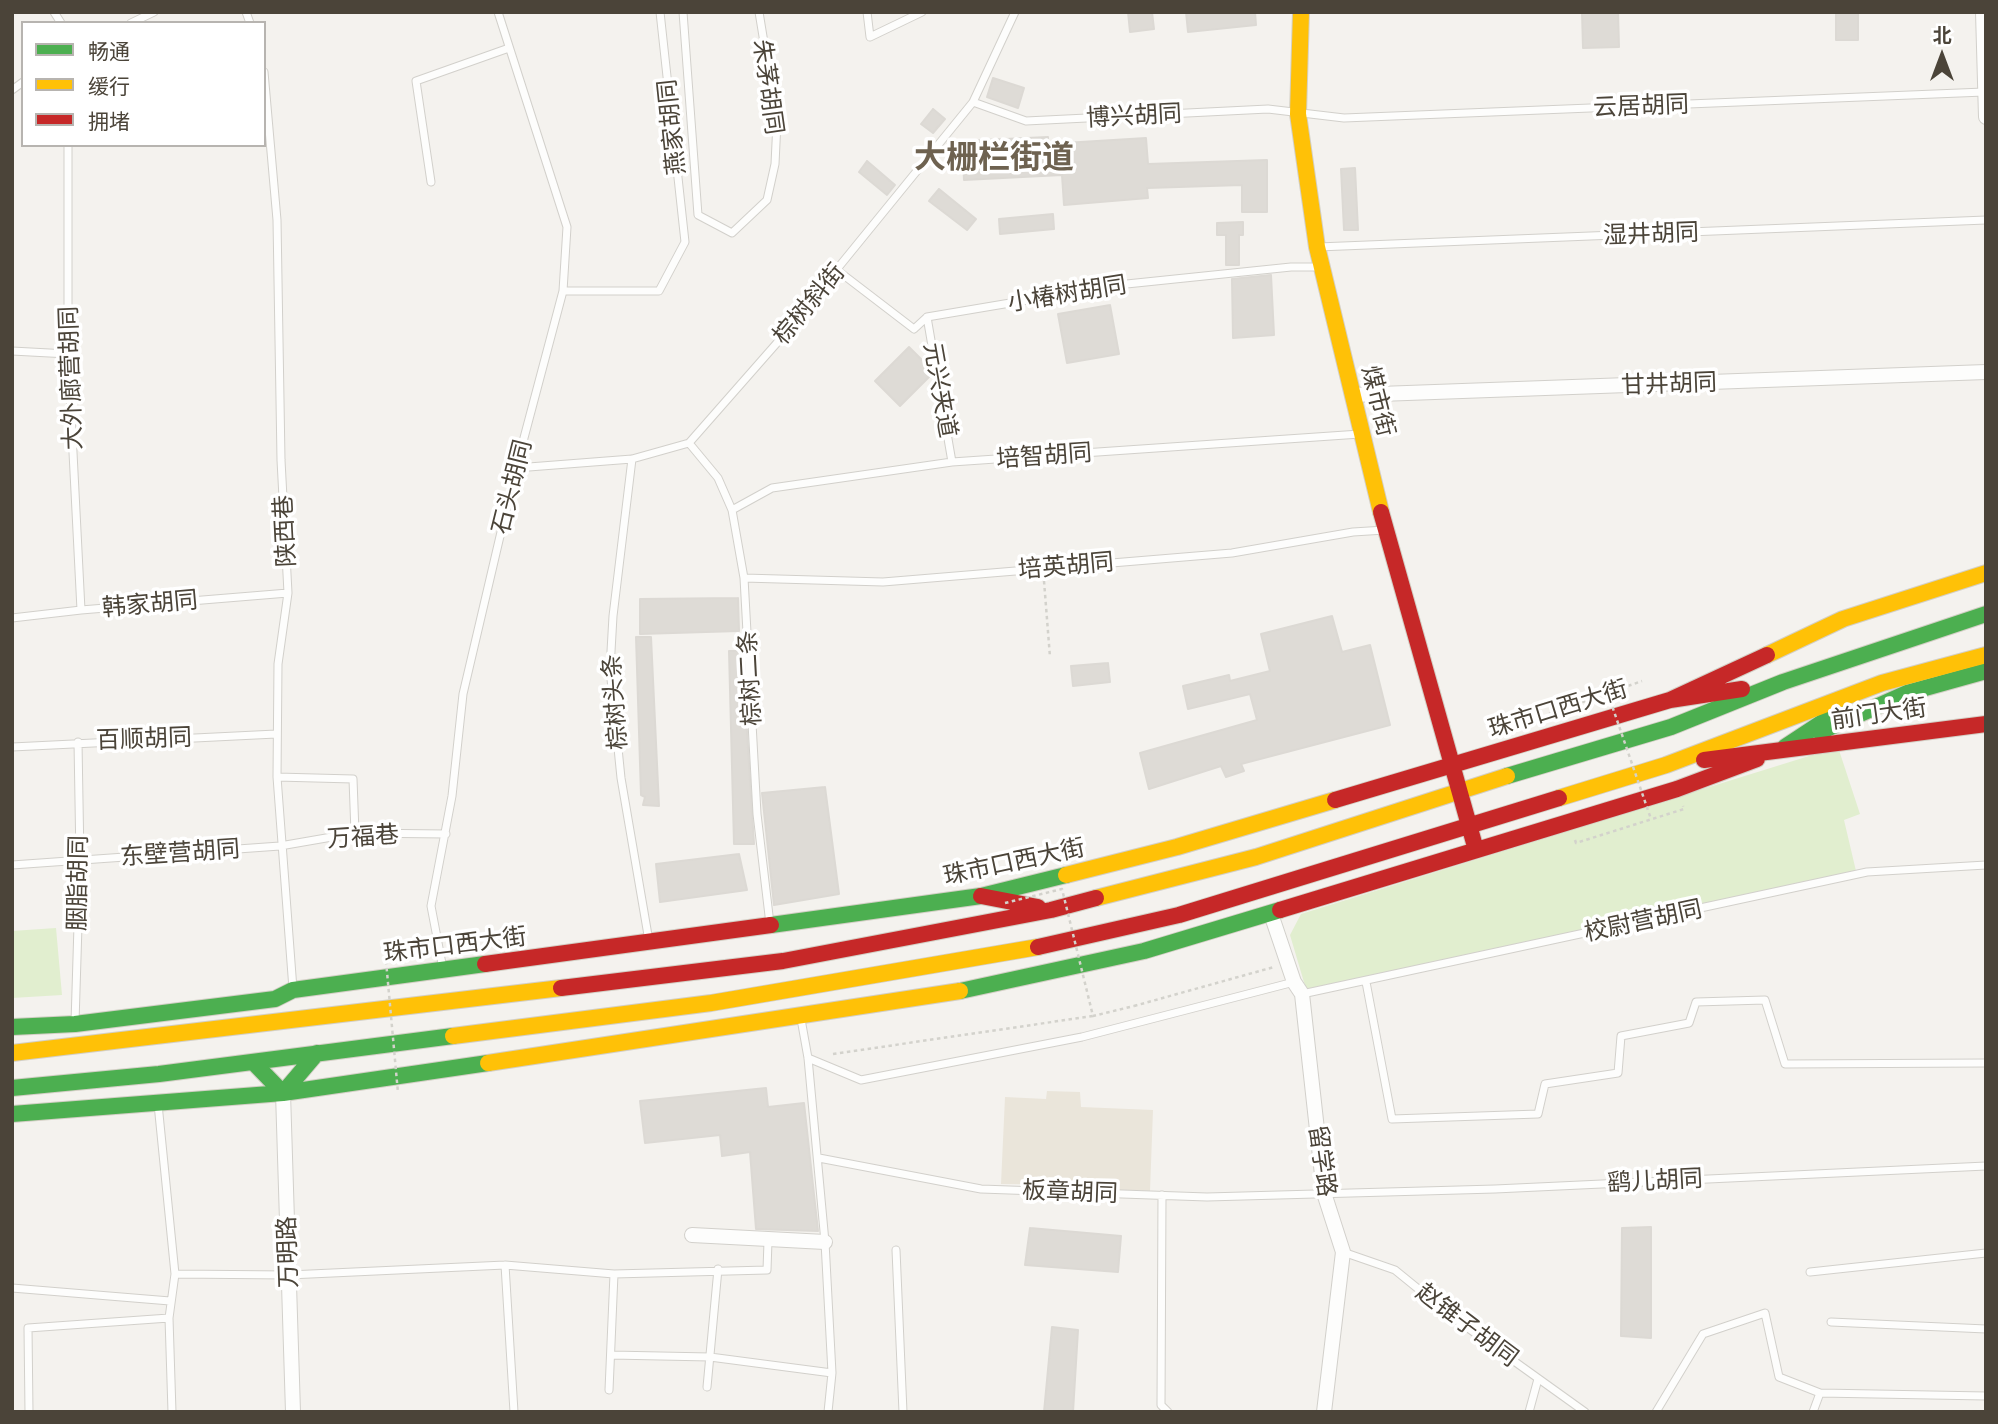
<!DOCTYPE html>
<html>
<head>
<meta charset="utf-8">
<style>
	body { margin:0 }
	#map { position:relative; width:1998px; height:1424px; overflow:hidden; background:#f4f2ee; font-family:"Asap Condensed","Noto Sans SC",sans-serif }
	canvas { display:block }
	.frame { position:absolute; inset:0; border:14px solid #4b4439; pointer-events:none }
	.legend { position:absolute; left:21px; top:21px; width:245px; height:126px; box-sizing:border-box; background:#fff; border:2px solid #b7b4b0; margin:0; padding:9px 12px; list-style:none; font-size:21px; color:#4b4439 }
	.legend li { display:flex; align-items:center; gap:14px; height:35px }
	.legend b { width:35px; border:2px solid #b7b4b0 }
	.north { position:absolute; left:1907px; top:21px; width:70px; height:70px; -webkit-text-stroke:5px #fff; paint-order:stroke; rotate:0deg; font-size:19px; font-weight:700; line-height:28px; text-align:center; color:#4b4439 }
	.north::after { content:''; display:block; margin:auto; width:24px; height:32px; background:#4b4439; clip-path:polygon(50% 0,100% 100%,50% 72%,0 100%) }
</style>
</head>
<body>
<div id="map">
<canvas width="1998" height="1424"></canvas>
<div class="frame"></div>
<ul class="legend">
<li><b style="height:9px;background:#4caf50"></b>畅通</li>
<li><b style="height:9px;background:#ffc107"></b>缓行</li>
<li><b style="height:9px;background:#c62828"></b>拥堵</li>
</ul>
<div class="north">北</div>
</div>
<script>
const c = document.querySelector('canvas').getContext('2d');
c.lineJoin = 'round';
function paint(path, color) {
  c.fillStyle = color;
  c.fill(path, 'evenodd');
}
function poly(rows) {
  const path = new Path2D();
  for (const r of rows) {
    path.moveTo(r[0], r[1]);
    for (let i = 2; i < r.length; i += 2) path.lineTo(r[i], r[i + 1]);
  }
  return path;
}
function trace(path, color, width, dash) {
  c.strokeStyle = color;
  c.lineWidth = width;
  c.lineCap = dash ? 'butt' : 'round';
  c.setLineDash(dash || []);
  c.stroke(path);
}
function write(font, color, halo, rows, align = 'center') {
  c.font = font + ' "Asap Condensed","Noto Sans SC",sans-serif';
  c.lineWidth = 7;
  c.setLineDash([]);
  c.textBaseline = 'middle';
  c.strokeStyle = halo;
  c.fillStyle = color;
  for (const [text, x, y, turn = 0] of rows) {
    c.save();
    c.translate(x, y);
    c.rotate((+turn || 0) * Math.PI / 180);
    c.textAlign = isNaN(turn) ? turn : align;
    if (halo) c.strokeText(text, 0, 0);
    c.fillText(text, 0, 0);
    c.restore();
  }
}
paint(poly([
	[1047,1091,1080,1092,1081,1107,1153,1110,1150,1191,1112,1190,1111,1185,1001,1184,1005,1097,1046,1099]
]), '#eae5da');
paint(poly([
	[1838,747,1860,814,1844,820,1856,871,1306,989,1290,935,1301,914],
	[56,928,62,995,12,998,12,931]
]), '#e1eecf');
const building = poly([
	[1128,12,1152,12,1154,29,1130,32,1128,12],
	[1186,12,1255,12,1256,25,1188,32,1186,12],
	[1582,12,1618,12,1619,47,1583,48,1582,12],
	[1836,12,1858,12,1858,40,1836,40,1836,12],
	[993,78,1024,88,1018,108,987,97,993,78],
	[933,109,945,119,933,133,921,124,933,109],
	[1048,137,1048,144,1146,138,1148,164,1267,160,1267,212,1242,212,1242,185,1147,188,1148,198,1064,205,1062,175,964,180,962,141,1048,137],
	[867,161,895,185,887,195,859,172,867,161],
	[1355,168,1358,230,1344,230,1341,169,1355,168],
	[939,189,976,219,967,230,929,201,939,189],
	[1053,214,1054,229,1000,234,999,219,1053,214],
	[1243,222,1243,235,1239,235,1239,265,1226,265,1226,235,1217,235,1217,223,1243,222],
	[1271,275,1274,335,1233,338,1232,279,1271,275],
	[1110,305,1119,354,1067,363,1058,314,1110,305],
	[909,347,929,367,931,375,900,406,875,381,909,347],
	[738,598,739,631,640,634,640,599,738,598],
	[1332,616,1342,652,1370,645,1390,725,1241,764,1244,771,1226,777,1221,766,1149,789,1140,753,1257,720,1250,694,1188,709,1183,686,1229,675,1230,681,1270,671,1261,634,1332,616],
	[636,637,651,637,659,806,643,805,645,797,641,795,636,637],
	[729,651,742,651,754,844,734,844,729,651],
	[1108,663,1110,682,1073,686,1071,666,1108,663],
	[825,787,839,894,774,905,762,793,825,787],
	[739,854,747,890,660,902,656,864,739,854],
	[766,1088,768,1107,804,1103,818,1231,756,1229,750,1152,722,1156,720,1135,645,1143,640,1101,766,1088],
	[1651,1227,1651,1338,1621,1336,1622,1228,1651,1227],
	[1030,1228,1121,1236,1118,1272,1025,1265,1030,1228],
	[1052,1327,1078,1330,1073,1412,1044,1412,1052,1327]
]);
paint(building, '#dedbd6');
trace(building, '#dcd9d4', 2);
const lane = poly([
	[54,12,61,23],
	[246,12,250,23],
	[683,12,698,215,732,233,767,200,775,164,777,122,759,12],
	[867,12,870,37,922,12],
	[131,23,154,12],
	[264,72,277,220,281,460,288,593,278,664,277,777,293,989],
	[12,90,23,82],
	[973,102,1026,121,1268,109,1344,118,1984,92],
	[68,145,68,354,81,610],
	[431,182,416,81,509,48],
	[1318,247,1986,220],
	[837,270,914,329,927,317,1117,285,1291,267,1321,267],
	[563,291,659,291,685,242,660,12],
	[927,317,952,462],
	[12,351,68,354],
	[689,443,718,478,732,510,744,578,757,814,770,924],
	[632,459,613,616,610,669,621,778,649,941],
	[516,468,632,459,689,443,776,344,973,102,1015,12],
	[732,510,772,488,952,462,1360,434],
	[744,578,883,582,1232,553,1353,532,1385,530],
	[12,618,81,610,288,593],
	[12,747,276,734],
	[277,777,353,779,355,833],
	[12,865,280,846,355,833,446,834],
	[443,969,431,906,452,796,463,694,516,468,563,291,567,227,498,12],
	[1366,982,1392,1119,1538,1114,1545,1084,1618,1073,1621,1036,1689,1023,1696,1002,1765,1000,1785,1064,1986,1063],
	[1302,994,1867,872,1986,865],
	[801,1019,808,1058,825,1242,832,1373,828,1412],
	[75,1023,80,860,78,742],
	[808,1058,861,1080,1082,1037,1294,982],
	[158,1104,175,1274],
	[819,1158,981,1189,1207,1197,1495,1189,1986,1166],
	[1162,1195,1161,1405,1168,1412],
	[896,1250,903,1412],
	[1343,1252,1395,1270,1454,1318,1585,1412],
	[1810,1272,1986,1253],
	[12,1288,170,1301],
	[1831,1322,1986,1329],
	[611,1355,710,1357,832,1373],
	[707,1387,718,1269],
	[609,1390,614,1274],
	[1820,1393,1986,1396],
	[29,1412,28,1328,169,1318],
	[172,1412,169,1318,175,1274,289,1275,505,1265],
	[514,1412,505,1265,614,1274,767,1270,768,1241],
	[1529,1412,1538,1379],
	[1656,1412,1703,1334,1765,1313,1779,1377,1820,1393,1813,1412]
]);
const street = poly([
	[1983,12,1986,117],
	[1352,395,1986,372],
	[1271,914,1294,982,1302,994,1324,1193,1343,1252,1324,1412],
	[283,1093,293,1412],
	[692,1235,825,1242]
]);
const fast = poly([
	[1820,732,1907,693,1986,671],
	[1785,747,1844,708],
	[1507,776,1671,727,1783,682,1986,614],
	[771,925,981,896,1066,875],
	[960,991,1144,951,1280,910],
	[12,1027,75,1024,275,999,293,990,485,964],
	[253,1062,283,1093,317,1053],
	[12,1088,159,1074,453,1036],
	[12,1114,283,1093,488,1063]
]);
const slow = poly([
	[1301,12,1298,114,1317,247,1381,512],
	[1767,655,1843,619,1986,573],
	[1559,798,1666,765,1882,683,1986,655],
	[1066,875,1177,847,1335,800],
	[1096,898,1256,857,1507,776],
	[453,1036,711,1003,1038,947],
	[12,1053,561,988],
	[488,1063,960,991]
]);
const jam = poly([
	[1381,512,1476,850],
	[1670,700,1742,689],
	[1704,760,1986,724],
	[1335,800,1670,700,1767,655],
	[981,896,1038,907],
	[1280,910,1677,789,1757,759],
	[1038,947,1179,915,1559,798],
	[485,964,771,925],
	[561,988,783,961,1051,910,1096,898]
]);
trace(lane, '#d2d0cb', 9);
trace(street, '#d2d0cb', 16);
trace(fast, '#d3cfc5', 18);
trace(slow, '#d3cfc5', 18);
trace(jam, '#d3cfc5', 18);
trace(poly([
	[1044,581,1050,657],
	[1549,714,1642,681],
	[1575,840,1576,843,1684,809,1683,806],
	[1134,1006,1274,967],
	[833,1054,1093,1016]
]), '#d3d2cc', 2.5, [3.5, 3.5]);
trace(lane, '#fdfdfc', 7);
trace(street, '#fdfdfc', 14);
trace(fast, '#4caf50', 16);
trace(slow, '#ffc107', 16);
trace(jam, '#c62828', 16);
trace(poly([
	[1608,694,1651,819],
	[1005,903,1062,889,1093,1016,1134,1006],
	[386,961,398,1093]
]), '#d3d2cc', 2.5, [3.5, 3.5]);
write('24px', '#4b4439', '#fff', [
	["朱茅胡同",768,87,82],
	["云居胡同",1641,106,-2],
	["博兴胡同",1134,116,-3],
	["燕家胡同",672,127,-96],
	["湿井胡同",1651,234,-2],
	["小椿树胡同",1067,294,-9],
	["棕树斜街",809,304,-50],
	["大外廊营胡同",71,378,-92],
	["甘井胡同",1669,384,-2],
	["元兴夹道",940,390,80],
	["煤市街",1378,401,76],
	["培智胡同",1044,456,-4],
	["石头胡同",512,487,-76],
	["陕西巷",285,531,-93],
	["培英胡同",1066,566,-5],
	["韩家胡同",150,604,-5],
	["棕树二条",750,678,-93],
	["棕树头条",615,702,-94],
	["珠市口西大街",1558,709,-17],
	["前门大街",1879,714,-8],
	["百顺胡同",144,739,-2],
	["万福巷",363,837,-4],
	["东壁营胡同",180,853,-4],
	["珠市口西大街",1014,862,-12],
	["胭脂胡同",78,883,-89],
	["校尉营胡同",1643,921,-12],
	["珠市口西大街",455,945,-7],
	["留学路",1322,1161,82],
	["鹞儿胡同",1655,1181,-3],
	["板章胡同",1070,1192,2],
	["万明路",288,1252,-92],
	["赵锥子胡同",1467,1325,37]
]);
write('bold 32px', '#6e6250', '#fff', [
	["大栅栏街道",994,158]
]);
</script>
</body>
</html>
